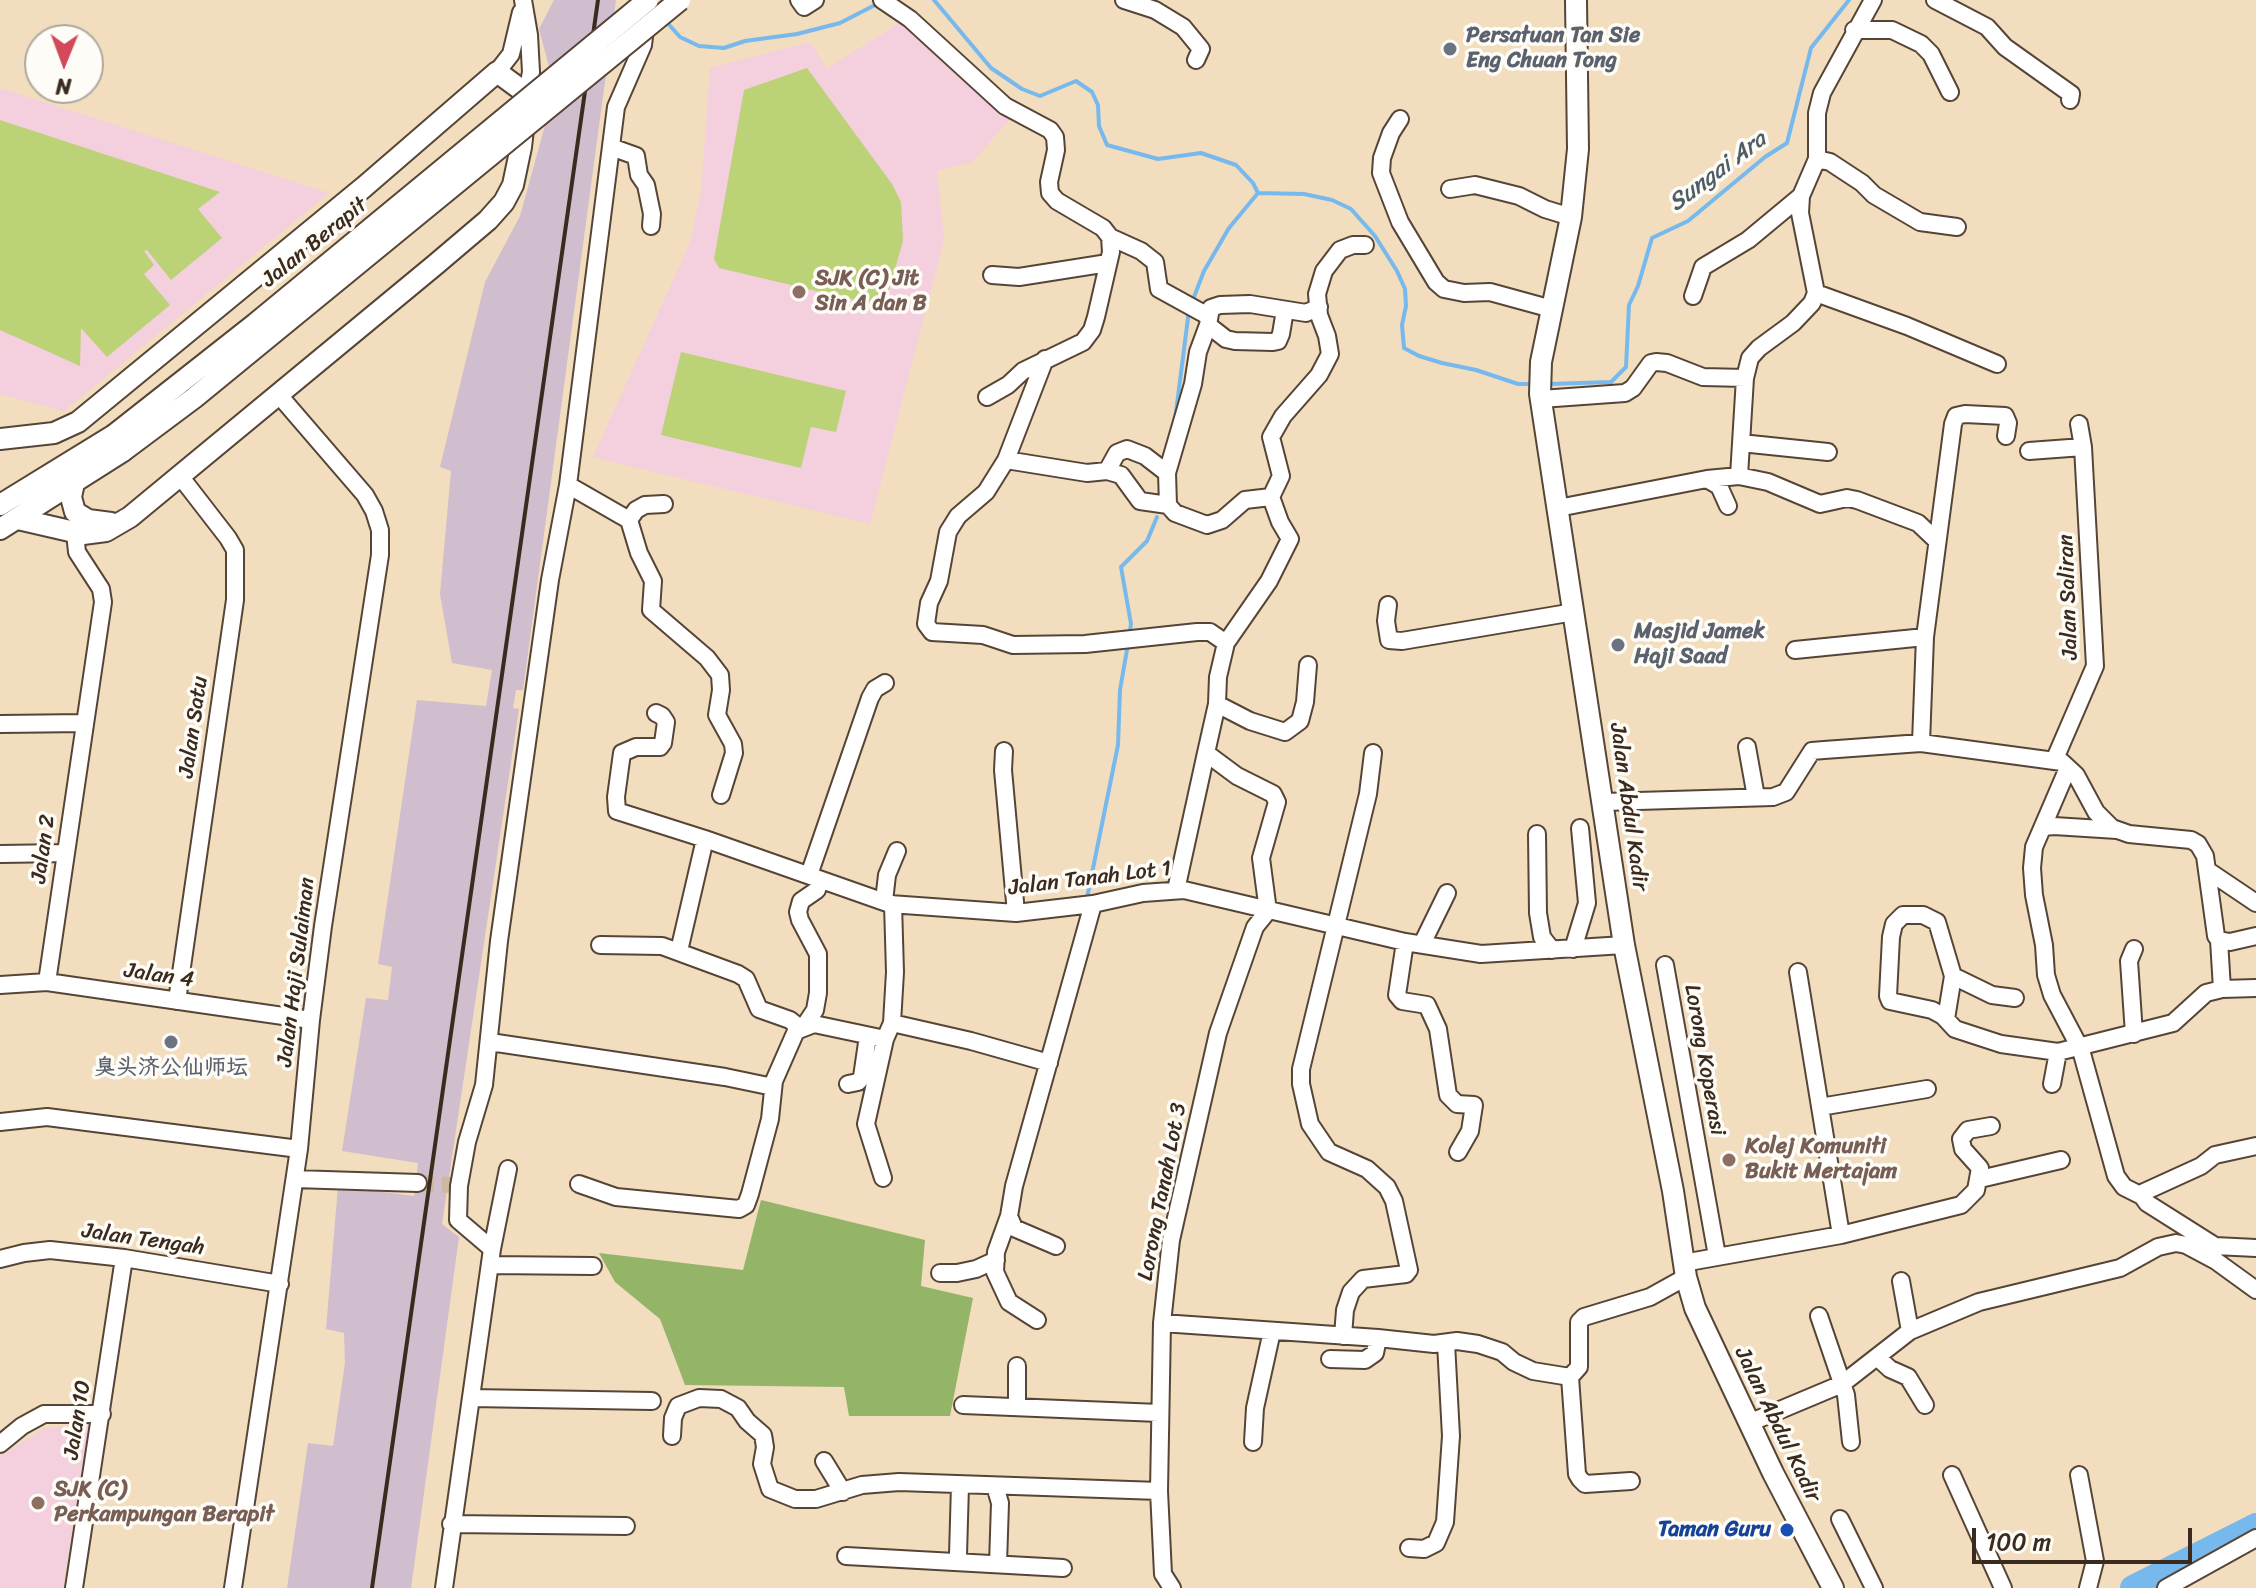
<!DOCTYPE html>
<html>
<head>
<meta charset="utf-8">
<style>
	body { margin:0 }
	#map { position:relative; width:2256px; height:1588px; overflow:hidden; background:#f2ddbe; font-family:Sriracha,sans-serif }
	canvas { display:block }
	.north { position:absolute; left:24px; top:24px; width:80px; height:80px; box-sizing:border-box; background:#fdfcf7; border:2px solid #afa8a0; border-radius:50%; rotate:181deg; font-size:22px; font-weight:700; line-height:32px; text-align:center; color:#3b2a1e }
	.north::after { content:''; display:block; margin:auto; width:28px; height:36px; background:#d1495b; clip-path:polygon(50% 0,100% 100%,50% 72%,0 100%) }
	.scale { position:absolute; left:1972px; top:1528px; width:220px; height:36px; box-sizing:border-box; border:4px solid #3b2a1e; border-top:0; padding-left:10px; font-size:24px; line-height:28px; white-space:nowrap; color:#3b2a1e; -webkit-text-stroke:6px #fdfcf7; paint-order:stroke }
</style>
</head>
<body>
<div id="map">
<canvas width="2256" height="1588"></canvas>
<div class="north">N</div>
<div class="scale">100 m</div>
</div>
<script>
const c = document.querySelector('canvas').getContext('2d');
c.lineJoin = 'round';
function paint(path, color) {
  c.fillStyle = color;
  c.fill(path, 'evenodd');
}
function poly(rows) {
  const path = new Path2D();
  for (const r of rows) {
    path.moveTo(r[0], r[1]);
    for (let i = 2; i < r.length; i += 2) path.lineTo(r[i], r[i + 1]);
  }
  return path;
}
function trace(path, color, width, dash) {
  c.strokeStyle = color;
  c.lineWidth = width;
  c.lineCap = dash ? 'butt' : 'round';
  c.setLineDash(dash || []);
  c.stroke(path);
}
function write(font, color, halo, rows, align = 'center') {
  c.font = font + ' Sriracha,"LXGW WenKai TC",sans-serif';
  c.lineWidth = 7;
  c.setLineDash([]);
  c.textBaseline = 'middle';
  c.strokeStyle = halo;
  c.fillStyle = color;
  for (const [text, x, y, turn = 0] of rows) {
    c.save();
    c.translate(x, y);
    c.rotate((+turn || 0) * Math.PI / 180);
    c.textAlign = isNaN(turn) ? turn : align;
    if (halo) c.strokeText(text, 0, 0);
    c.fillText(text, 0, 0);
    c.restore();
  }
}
paint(poly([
	[902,21,1011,118,972,162,937,170,944,240,870,524,593,457,690,243,701,192,710,68,810,42,827,69],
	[0,88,329,193,64,411,0,394],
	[89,1425,63,1588,0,1588,0,1456,45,1428]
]), '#f4cfde');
paint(poly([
	[554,0,616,0,523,690,516,690,513,708,519,709,442,1224,459,1237,411,1588,287,1588,308,1443,333,1446,345,1363,344,1333,326,1329,338,1186,414,1196,418,1163,342,1151,366,998,388,1000,392,967,378,964,417,700,486,706,492,670,452,663,440,594,451,471,440,467,485,282,520,216,555,89,539,29]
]), '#d0bdce');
paint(poly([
	[807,68,892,184,901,202,903,241,884,307,719,268,714,259,744,90],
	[0,120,220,192,198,209,222,238,171,280,147,250,144,251,154,265,144,274,170,305,107,357,81,328,80,366,0,330],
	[681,352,846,391,836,432,811,427,801,468,661,435]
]), '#bbd277');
paint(poly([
	[761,1200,925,1240,921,1286,973,1298,950,1416,849,1416,844,1387,685,1385,660,1319,615,1282,599,1253,743,1270]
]), '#94b468');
trace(poly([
	[934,0,991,68,1022,89,1040,96,1076,81,1092,92,1098,105,1099,126,1107,145,1158,159,1201,153,1236,165,1253,183,1258,193,1229,228,1204,271,1192,302],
	[664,19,680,37,699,46,724,48,745,41,797,34,840,23,877,4],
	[1258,193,1304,194,1332,200,1351,209,1375,236,1397,271,1405,289,1406,306,1402,325,1404,348,1419,356,1442,363,1476,370,1518,384,1535,384],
	[1548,384,1611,382,1626,367,1629,305,1638,286,1652,238,1688,221,1765,157,1787,143,1811,48,1849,0],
	[1175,420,1189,310],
	[1129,636,1131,624,1121,567,1147,541,1157,517],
	[1087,898,1118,745,1120,690,1128,644]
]), '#77b9ec', 4);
trace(poly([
	[2133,1588,2256,1526]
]), '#77b9ec', 26);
trace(poly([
	[418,1183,452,1185]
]), '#cdb99e', 16, [16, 8]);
const minor = poly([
	[523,0,529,35,531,72,527,94],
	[799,0,804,7,815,0],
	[882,0,910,19,1005,106,1050,130,1055,137,1056,150,1049,182,1050,193,1057,201,1103,228,1110,237,1141,251,1155,262,1159,289,1208,316],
	[1124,0,1155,10,1183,27,1201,49,1196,60],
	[1935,0,1987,27,2005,47,2071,94,2070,100],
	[1854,30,1892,30,1921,44,1931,54,1950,92],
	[497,72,511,54,521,12],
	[1400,119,1391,133,1382,158,1381,173,1400,222,1436,282,1444,289,1464,293,1490,292,1552,309],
	[611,147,636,156,639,175,646,185,652,214,651,226],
	[1817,159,1830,162,1862,183,1874,195,1920,222,1957,227],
	[1450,189,1475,185,1519,196,1545,209,1571,217],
	[992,275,1019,277,1108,263],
	[1816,293,1907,326,1997,364],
	[1693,296,1703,267,1748,240,1801,196],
	[1285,310,1281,334,1278,341,1273,342,1235,341,1226,339,1208,325,1211,308,1220,305,1250,304,1306,313,1319,307],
	[987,397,1008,385,1023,371,1083,342,1092,330,1096,317,1111,252,1110,237],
	[1541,399,1625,393,1633,388,1651,363,1656,362,1667,363,1703,377,1745,378],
	[1741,443,1828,452],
	[2029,451,2083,447],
	[1006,460,1045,359],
	[1107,471,1117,453,1127,449,1145,456,1167,473],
	[1739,476,1745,378,1750,358,1759,348,1793,323,1812,303,1816,293,1800,213,1801,196,1817,159,1817,113,1822,93,1873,0],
	[1707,479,1719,486,1728,506],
	[568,485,629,520,639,553,653,581,651,610,707,658,720,675,721,690,717,715,733,744,734,753,721,795],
	[1168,505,1167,473,1193,384,1198,352,1208,325],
	[1558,508,1707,479,1739,476,1768,482,1820,504,1847,498,1857,500,1918,523,1937,541],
	[629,520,636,510,645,505,664,504],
	[1388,605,1386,621,1389,640,1402,641,1574,612],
	[1226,643,1210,632,1197,632,1085,644,1013,645,983,635,932,632,926,624,929,603,939,581,948,532,958,516,986,492,1006,460,1087,473,1107,471,1121,475,1140,501,1168,505,1175,513,1207,525,1222,520,1245,500,1271,497,1281,476,1271,437,1283,416,1319,375,1330,354,1327,336,1319,315,1317,294,1324,271,1340,250,1353,245,1365,245],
	[1795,650,1925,637],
	[1217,704,1250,721,1285,732,1300,721,1305,702,1308,665],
	[656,713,662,716,666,722,663,743,660,747,636,747,622,753,616,797,617,811,705,839,890,904,1016,913,1093,904,1143,893,1184,890,1405,942,1481,954,1624,945],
	[0,724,85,723],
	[1921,743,1925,637,1953,424,1956,416,1965,414,2005,416,2008,423,2006,436],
	[1747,747,1756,797],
	[1004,751,1003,770,1016,913],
	[2054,761,2095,666,2083,447,2079,424],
	[2068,768,2034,847,2032,868,2034,895,2044,945,2046,975,2052,995,2081,1050,2116,1176,2124,1187,2142,1196],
	[1604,802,1773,797,1786,792,1812,751,1824,750,1921,743,2062,762,2076,775,2096,812,2112,828,2129,834,2191,840,2198,844,2205,856,2216,936,2219,940,2222,989],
	[2044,827,2054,826,2117,830],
	[1537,834,1538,913,1542,937,1552,950],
	[0,854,66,853],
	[2207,870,2256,903],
	[809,875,870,698,875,689,885,683],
	[1176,890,1206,753],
	[884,901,887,875,897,851],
	[2219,940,2230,942,2256,936],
	[1405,942,1397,995,1402,1001,1427,1005,1438,1029,1448,1095,1457,1104,1474,1105,1470,1131,1458,1152],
	[1422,944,1447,893],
	[600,945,662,946,738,974,746,979,759,1009,790,1020,800,1028],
	[1573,949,1587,903,1580,828],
	[2134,949,2129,961,2134,1034],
	[679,951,705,839],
	[1665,965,1717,1256],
	[1798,972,1841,1235],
	[1953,976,1992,995,2015,998],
	[47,982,103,602,101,589,77,552,75,533],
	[0,985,47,982,311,1020],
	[177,1001,235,600,235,550,228,538,180,476],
	[1946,1019,1953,976,1937,922,1923,915,1903,915,1894,924,1891,937,1888,996,1890,1001,1932,1010,1943,1016,1955,1029,2001,1044,2058,1052,2173,1023,2206,993,2222,989,2256,988],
	[892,1023,971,1041,1049,1063],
	[805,1025,815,1010,818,993,818,954,800,920,798,912,801,901,817,890,819,879],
	[490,1042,725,1077,773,1087],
	[848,1084,858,1082,862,1077,868,1036],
	[2052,1084,2058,1052],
	[1820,1107,1927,1089],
	[0,1122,47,1117,299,1149],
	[883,1178,866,1124,885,1039,892,1023,895,972,893,904],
	[295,1179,418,1183],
	[1980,1179,2061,1160],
	[579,1184,616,1197,739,1209,746,1205,750,1194,770,1119,774,1081,796,1031,814,1024,885,1039],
	[1009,1216,1014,1228,1056,1246],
	[2215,1246,2147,1203,2142,1196,2144,1192,2201,1166,2215,1155,2256,1146],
	[492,1249,458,1220,459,1186,467,1142,484,1085,499,941,550,580,568,485,616,107,643,45,646,21],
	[2213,1253,2215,1246,2256,1248],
	[0,1259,24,1253,50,1250,124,1258,280,1284],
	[1683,1263,1841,1235,1961,1205,1976,1190,1980,1168,1963,1149,1961,1139,1968,1130,1991,1126],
	[490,1265,593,1266],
	[940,1273,957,1273,976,1269,996,1260],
	[1901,1281,1910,1331],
	[1819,1316,1846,1395,1851,1442],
	[1037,1320,1009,1302,995,1272,996,1252,1009,1216,1014,1186,1093,904],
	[1162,1323,1378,1338,1434,1344,1457,1341,1478,1344,1502,1352,1514,1362,1533,1371,1570,1377,1579,1367,1579,1322,1584,1317,1650,1297,1686,1277],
	[1343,1336,1345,1310,1351,1292,1363,1279,1406,1274,1409,1270,1394,1201,1387,1187,1367,1169,1329,1152,1310,1124,1301,1084,1301,1069,1368,794,1373,753],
	[1878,1358,1890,1369,1908,1377,1925,1405],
	[1330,1359,1365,1360,1375,1353,1378,1338],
	[1570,1377,1577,1474,1580,1479,1585,1484,1631,1481],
	[471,1398,652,1401],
	[963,1405,1159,1413],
	[1017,1407,1017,1366],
	[1749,1423,1842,1384,1910,1331,1979,1302,2120,1268,2158,1247,2176,1243,2186,1245,2216,1261,2256,1290],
	[672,1436,673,1418,678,1406,699,1398,721,1399,738,1408,747,1421,763,1435,765,1447,762,1464,770,1489,795,1499,816,1499,862,1485,899,1482,1159,1491],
	[1253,1442,1255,1408,1272,1331],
	[0,1444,22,1426,44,1414,102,1414],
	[824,1461,843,1492],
	[1952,1475,2003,1588],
	[2079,1475,2095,1561,2088,1588],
	[995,1486,1000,1503,998,1564],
	[1840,1519,1874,1588],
	[451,1524,626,1526],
	[1409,1548,1424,1549,1436,1543,1445,1522,1451,1436,1446,1343],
	[846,1556,1063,1568],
	[960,1561,958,1555,960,1485],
	[74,1588,124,1258],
	[233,1588,299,1149,311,1020,323,926,380,555,380,530,374,511,365,495,278,394],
	[444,1588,492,1249,508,1169],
	[1172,1588,1163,1574,1159,1491,1162,1323,1171,1240,1218,1033,1255,927,1268,911,1261,858,1277,802,1273,794,1237,776,1206,753,1217,704,1218,677,1226,643,1269,581,1290,539,1280,522,1271,497],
	[2166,1588,2256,1538]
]);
const major = poly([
	[1576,0,1578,149,1571,217,1541,362,1540,394,1624,945,1673,1191,1686,1277,1695,1308,1773,1473,1833,1588],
	[0,439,54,433,78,422,364,187,497,72,527,94,521,147,513,185,504,202,488,220,435,265,130,517,106,531,83,534,18,519],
	[74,483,71,497,75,512,88,520,111,523],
	[0,505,114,435],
	[0,529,123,451]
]);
trace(minor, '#564536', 20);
trace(major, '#564536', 24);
trace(minor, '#fff', 16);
trace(major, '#fff', 20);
trace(poly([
	[372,1588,598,0]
]), '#3b2a1e', 4);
const majorBridge = poly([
	[114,435,255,324,648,0],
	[123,451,194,398,680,0]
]);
trace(majorBridge, '#564536', 24, []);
trace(majorBridge, '#fff', 20);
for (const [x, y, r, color] of [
	[1450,49,8,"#6b7280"],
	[799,292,8,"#8d6e63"],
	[1618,645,8,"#6b7280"],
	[171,1042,8,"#6b7280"],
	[1729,1160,8,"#8d6e63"],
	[38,1503,8,"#8d6e63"],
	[1787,1530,8,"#1a4fb4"]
]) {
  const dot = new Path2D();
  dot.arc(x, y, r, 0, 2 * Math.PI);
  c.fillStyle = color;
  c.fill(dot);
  trace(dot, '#fdfcf7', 3);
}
write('bold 22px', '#5b616d', '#fdfcf7', [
	["Persatuan Tan Sie",1466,36],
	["Eng Chuan Tong",1466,61],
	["Masjid Jamek",1634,632],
	["Haji Saad",1634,657],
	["臭头济公仙师坛",171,1068,"center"]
], 'left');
write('22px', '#3b2a1e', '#fdfcf7', [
	["Jalan Berapit",315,243,-39],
	["Jalan Saliran",2069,597,-92],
	["Jalan Satu",194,727,-82],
	["Jalan Abdul Kadir",1628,807,82],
	["Jalan 2",44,849,-82],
	["Jalan Tanah Lot 1",1090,879,-7],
	["Jalan Haji Sulaiman",297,972,-83],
	["Jalan 4",159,976,8],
	["Lorong Koperasi",1704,1060,80],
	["Lorong Tanah Lot 3",1163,1192,-79],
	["Jalan Tengah",143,1240,8],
	["Jalan 10",78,1420,-81],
	["Jalan Abdul Kadir",1777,1425,64]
]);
write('bold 22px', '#785e54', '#fdfcf7', [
	["SJK (C) Jit",815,279],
	["Sin A dan B",815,304],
	["Kolej Komuniti",1745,1147],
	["Bukit Mertajam",1745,1172],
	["SJK (C)",54,1490],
	["Perkampungan Berapit",54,1515]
], 'left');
write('bold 22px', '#164399', '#fdfcf7', [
	["Taman Guru",1771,1530]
], 'right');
write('italic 24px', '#505c66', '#fdfcf7', [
	["Sungai Ara",1718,172,-37]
]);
</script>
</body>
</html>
